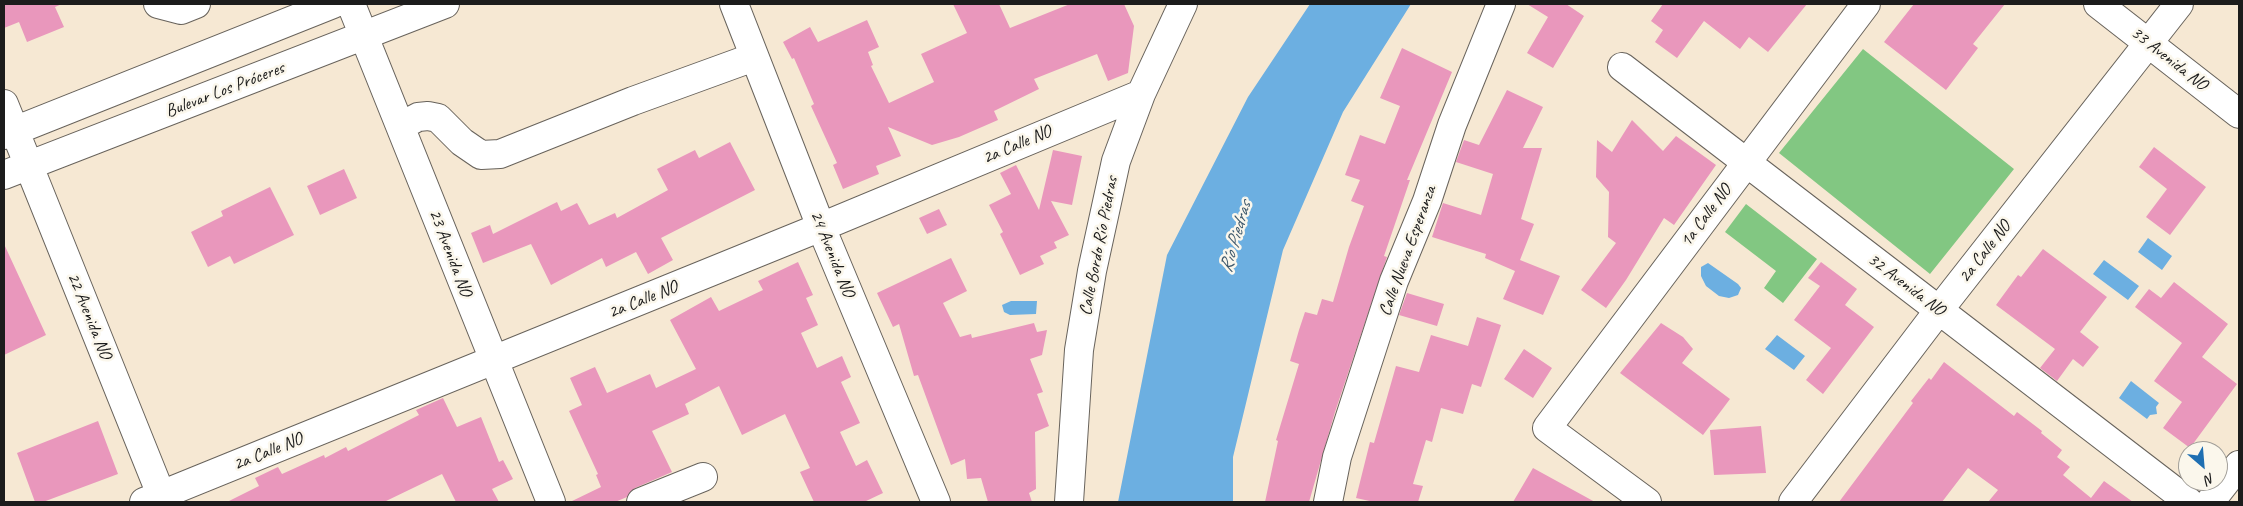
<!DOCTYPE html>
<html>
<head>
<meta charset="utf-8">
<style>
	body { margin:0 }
	#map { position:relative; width:2243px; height:506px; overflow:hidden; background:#f6e8d3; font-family:Caveat,sans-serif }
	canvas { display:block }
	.frame { position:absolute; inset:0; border:5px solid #1c1c1c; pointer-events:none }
	.north { position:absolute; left:2178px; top:441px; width:50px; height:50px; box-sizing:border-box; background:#fbf7ec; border:1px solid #a29f99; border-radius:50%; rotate:153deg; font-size:14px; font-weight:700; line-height:20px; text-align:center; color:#1c1c1c }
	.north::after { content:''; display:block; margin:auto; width:18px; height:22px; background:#1f6fb2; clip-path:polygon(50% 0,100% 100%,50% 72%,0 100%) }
</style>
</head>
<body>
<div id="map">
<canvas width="2243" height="506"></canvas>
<div class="frame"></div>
<div class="north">N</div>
</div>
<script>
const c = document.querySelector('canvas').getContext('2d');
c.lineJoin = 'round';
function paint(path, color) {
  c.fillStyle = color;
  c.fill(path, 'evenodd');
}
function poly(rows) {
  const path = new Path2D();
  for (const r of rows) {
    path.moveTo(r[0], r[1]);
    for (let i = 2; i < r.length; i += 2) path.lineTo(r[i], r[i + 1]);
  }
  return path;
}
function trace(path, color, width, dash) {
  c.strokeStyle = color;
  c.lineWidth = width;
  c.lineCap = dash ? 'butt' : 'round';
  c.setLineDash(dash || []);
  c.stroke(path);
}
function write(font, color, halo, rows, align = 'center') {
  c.font = font + ' Caveat,sans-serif';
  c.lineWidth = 5;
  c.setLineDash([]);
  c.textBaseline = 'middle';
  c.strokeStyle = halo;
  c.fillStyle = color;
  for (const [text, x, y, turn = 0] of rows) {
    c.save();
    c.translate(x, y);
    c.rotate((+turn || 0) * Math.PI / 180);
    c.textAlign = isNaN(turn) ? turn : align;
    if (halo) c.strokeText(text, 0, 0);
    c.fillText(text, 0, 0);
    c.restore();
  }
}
paint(poly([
	[1863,49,2014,169,1930,274,1779,153],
	[1746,204,1817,259,1783,303,1764,288,1776,271,1725,232]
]), '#82c782');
paint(poly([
	[1310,4,1411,4,1343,112,1283,250,1233,457,1233,502,1118,502,1167,255,1248,97],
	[2148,238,2172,256,2162,270,2138,252],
	[2104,260,2139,286,2128,300,2093,274],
	[1708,263,1738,284,1741,288,1738,295,1729,298,1719,296,1706,286,1701,276,1701,267],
	[1011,301,1037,301,1036,314,1010,315,1004,312,1002,305],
	[1777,335,1805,356,1794,370,1765,349],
	[2131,381,2159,403,2156,407,2157,414,2150,415,2147,419,2119,398]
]), '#6cafe1');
paint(poly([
	[4,4,62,4,55,7,64,27,27,42,19,22,4,28],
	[953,4,999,4,1010,28,1070,4,1124,4,1134,26,1128,73,1108,81,1097,54,1034,79,1039,89,994,111,998,120,959,137,932,145,888,127,901,156,876,166,879,174,843,189,833,165,837,163,811,106,814,104,794,58,792,59,783,42,810,27,818,42,867,20,879,47,868,52,873,65,871,66,889,103,934,82,921,54,967,33],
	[1527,4,1566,4,1584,16,1553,68,1527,53,1548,17],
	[1663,4,1807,4,1768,52,1749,37,1740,49,1704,21,1677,58,1655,42,1663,30,1651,21],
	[1914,4,2005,4,1973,44,1978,48,1946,90,1884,42],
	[1402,48,1452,72,1407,180,1410,180,1384,256,1387,257,1335,412,1309,502,1265,502,1278,441,1276,440,1299,364,1290,361,1299,330,1305,312,1317,315,1322,299,1333,302,1349,247,1364,206,1351,201,1360,180,1345,175,1360,135,1385,144,1400,106,1380,98],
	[1507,90,1543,107,1523,148,1542,148,1521,219,1534,224,1520,260,1560,276,1543,315,1503,299,1515,271,1485,258,1486,254,1432,237,1443,203,1481,215,1493,174,1456,162,1464,140,1479,145],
	[1632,120,1663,151,1676,136,1716,165,1674,225,1664,218,1626,280,1606,308,1581,290,1616,243,1608,237,1609,192,1596,177,1597,140,1612,152],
	[730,142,755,190,661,238,673,260,648,274,636,252,606,267,602,258,551,285,531,244,483,263,471,233,490,225,493,234,557,202,561,211,577,203,589,225,615,213,617,218,668,190,657,169,695,150,699,158],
	[2154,147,2206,187,2170,235,2146,217,2167,189,2139,167],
	[1053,150,1082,156,1072,205,1051,201,1069,235,1054,242,1057,248,1040,256,1044,264,1020,275,1000,234,1003,232,989,205,1011,194,1000,173,1016,165,1039,210],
	[344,169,357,198,320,215,307,186],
	[270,187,294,235,234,264,230,256,208,267,191,232,223,216,221,211],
	[939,209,947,225,927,234,919,218],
	[4,244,46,335,4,355],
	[2043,249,2107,297,2080,332,2099,347,2083,367,2073,359,2057,381,2040,368,2055,349,1996,305,2018,275,2021,277],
	[951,258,967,291,943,303,960,337,971,334,972,338,1034,323,1037,332,1047,330,1042,355,1030,359,1043,392,1037,394,1049,426,1035,432,1036,489,1029,493,1032,502,988,502,981,478,967,479,965,459,951,465,918,375,914,376,899,324,893,327,877,293],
	[798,262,813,295,806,298,818,325,801,333,817,368,842,356,851,377,841,382,860,423,840,432,856,466,867,460,883,493,864,502,814,502,800,472,810,468,785,414,742,435,719,386,685,404,689,414,652,431,672,472,635,488,627,497,615,502,570,502,601,487,596,475,598,474,569,411,582,405,570,378,595,367,607,393,650,374,656,388,696,369,670,320,711,297,719,311,763,290,758,281],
	[1821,262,1857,289,1845,305,1874,327,1823,394,1806,380,1831,348,1794,320,1820,286,1808,278],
	[2174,282,2228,324,2202,357,2237,384,2190,448,2163,428,2182,402,2154,381,2182,343,2135,307,2149,289,2161,298],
	[1407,293,1444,304,1437,326,1399,315],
	[1477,317,1501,325,1481,387,1472,384,1463,414,1441,408,1432,442,1426,440,1413,484,1423,486,1418,502,1374,502,1356,498,1370,442,1374,443,1396,366,1419,372,1431,335,1468,346],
	[1661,323,1683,337,1693,349,1682,363,1730,399,1703,435,1620,373],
	[1524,349,1552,368,1533,398,1504,379],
	[1944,362,2014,416,2017,412,2042,431,2041,433,2062,450,2057,457,2070,467,2063,475,2091,498,2104,481,2133,502,1988,502,1998,490,1968,468,1942,502,1839,502,1913,403,1911,401,1929,378,1931,380],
	[443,398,457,427,481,417,499,462,503,460,513,479,492,489,499,502,456,502,442,474,384,502,227,502,259,486,255,478,278,467,282,474,324,455,325,458,346,447,348,451,419,415,416,410],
	[98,421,118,474,43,502,35,502,17,453],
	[1761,426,1766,473,1714,475,1710,430],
	[1533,468,1595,502,1513,502]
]), '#e997bc');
const minor = poly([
	[158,4,181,10,196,4],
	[351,4,551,502],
	[734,4,821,227,936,502],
	[2098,4,2239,114],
	[1622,67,2189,502],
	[4,104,164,502],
	[401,126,418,117,428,116,438,118,462,142,481,155,500,154,633,101,754,57],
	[4,135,333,4],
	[4,175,445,4],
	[144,502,821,227,1141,94],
	[641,502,703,477],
	[1069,502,1079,350,1092,271,1116,161,1141,94,1183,4],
	[1328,502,1337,457,1394,281,1427,201,1452,125,1501,4],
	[1647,502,1547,428,1866,4],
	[1793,502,1939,310,2179,4],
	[2210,502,2239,465]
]);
trace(minor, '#68635c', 30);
trace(minor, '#fff', 28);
write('18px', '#1c1c1c', '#fbf7ec', [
	["33 Avenida NO",2169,59,38],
	["Bulevar Los Próceres",225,90,-21],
	["2a Calle NO",1017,145,-23],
	["1a Calle NO",1706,216,-53],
	["Calle Bordo Río Piedras",1099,246,-79],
	["Calle Nueva Esperanza",1408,251,-70],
	["2a Calle NO",1985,252,-52],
	["23 Avenida NO",450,253,69],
	["24 Avenida NO",832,254,68],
	["32 Avenida NO",1906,285,37],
	["2a Calle NO",643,300,-22],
	["22 Avenida NO",89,316,68],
	["2a Calle NO",268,452,-22]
]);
write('italic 19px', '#3c576b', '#fbf7ec', [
	["Río Piedras",1236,237,-74]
]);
</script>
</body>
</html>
